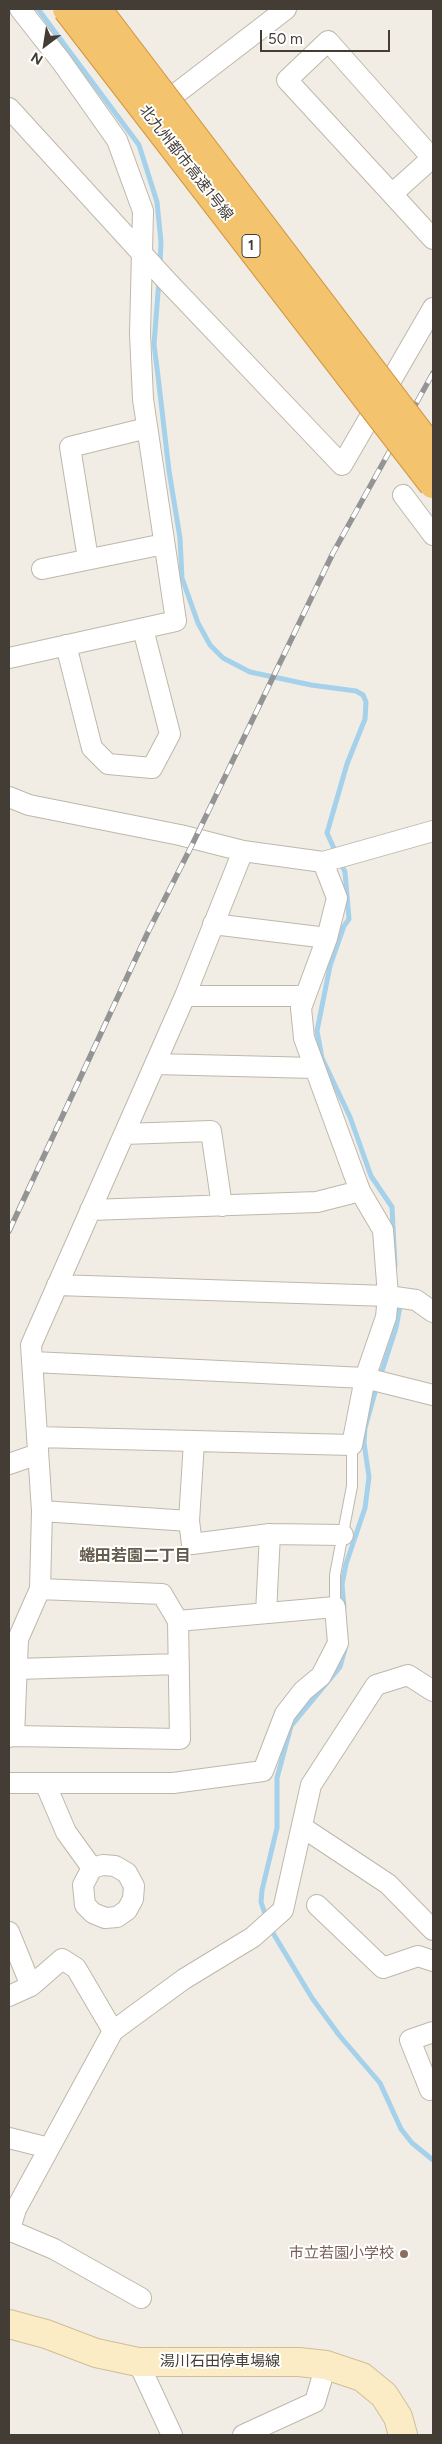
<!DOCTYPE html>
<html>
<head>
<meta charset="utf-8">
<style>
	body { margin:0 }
	#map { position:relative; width:442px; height:2444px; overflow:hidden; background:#f1ede5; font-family:Figtree,sans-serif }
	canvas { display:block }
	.frame { position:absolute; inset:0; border:10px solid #433d35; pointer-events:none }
	.north { position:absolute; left:20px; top:20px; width:50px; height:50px; -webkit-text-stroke:4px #fff; paint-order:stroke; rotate:211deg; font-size:14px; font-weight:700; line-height:20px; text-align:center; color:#433d35 }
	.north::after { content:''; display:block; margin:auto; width:18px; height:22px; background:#433d35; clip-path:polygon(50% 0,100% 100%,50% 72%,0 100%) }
	.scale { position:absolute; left:260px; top:30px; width:130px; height:22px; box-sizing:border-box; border:2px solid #433d35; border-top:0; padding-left:6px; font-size:15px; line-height:18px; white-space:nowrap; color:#433d35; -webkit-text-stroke:4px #fff; paint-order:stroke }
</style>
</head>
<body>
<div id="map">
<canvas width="442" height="2444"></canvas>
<div class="frame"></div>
<div class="north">N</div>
<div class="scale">50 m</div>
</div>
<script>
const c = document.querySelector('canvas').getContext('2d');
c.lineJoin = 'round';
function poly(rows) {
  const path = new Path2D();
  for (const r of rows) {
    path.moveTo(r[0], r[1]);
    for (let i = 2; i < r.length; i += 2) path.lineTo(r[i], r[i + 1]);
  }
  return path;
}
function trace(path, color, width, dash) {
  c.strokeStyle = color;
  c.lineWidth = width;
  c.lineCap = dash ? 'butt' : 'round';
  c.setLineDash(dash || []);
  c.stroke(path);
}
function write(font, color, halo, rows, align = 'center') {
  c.font = font + ' Figtree,"Noto Sans JP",sans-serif';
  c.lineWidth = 4;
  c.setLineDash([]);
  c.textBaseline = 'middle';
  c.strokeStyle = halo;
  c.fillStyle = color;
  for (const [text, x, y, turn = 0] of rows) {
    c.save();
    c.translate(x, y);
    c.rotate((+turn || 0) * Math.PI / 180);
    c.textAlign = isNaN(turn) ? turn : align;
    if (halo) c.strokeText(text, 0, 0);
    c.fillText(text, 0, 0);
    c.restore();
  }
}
trace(poly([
	[38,9,139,145,157,202,161,242,160,265],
	[159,280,154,344,158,376,169,471,180,538,182,578,198,623,210,645,223,658,250,672,311,685,356,691,363,695,366,702,365,719,347,764,327,833,336,853],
	[340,861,345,872,349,919,344,926,330,966,317,1031,322,1058,350,1117,371,1176,392,1207,395,1266],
	[380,1377,396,1328,401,1301],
	[344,1608,342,1584,346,1564,365,1508,369,1477,364,1443,365,1428,377,1385],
	[266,1917,261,1902,262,1890,277,1828,277,1778,291,1726,340,1667,345,1649],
	[270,1928,312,1998,339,2035,380,2083,401,2129,412,2143,433,2160]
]), '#a5d1eb', 5);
const service = poly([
	[335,1607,335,1575,352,1486,352,1445]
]);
const minor = poly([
	[169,99,286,9],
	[9,108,167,281,342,465,433,308],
	[392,194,432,158,328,41,287,80,392,194,433,239],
	[403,495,433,535],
	[88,559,70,447,147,428],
	[42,569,164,544],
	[66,645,92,748,108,764,152,768,170,734,143,629],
	[9,658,176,621,143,399,140,334,143,211,117,140,61,61,20,9],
	[9,797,29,805,180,835,243,851,323,862,433,831],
	[213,924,327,938],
	[185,996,305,996],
	[155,1064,315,1068],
	[124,1134,211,1131,222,1206],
	[90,1210,317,1202,360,1191],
	[57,1285,388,1296,416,1300,433,1312],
	[33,1362,365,1378,433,1395],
	[37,1437,352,1445,365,1378,386,1317,388,1296,383,1230,360,1191,304,1038,301,1008,327,938,337,898,323,862],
	[194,1442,189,1521,192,1544,270,1534,343,1535],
	[9,1464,38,1454],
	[42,1511,189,1521],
	[266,1613,270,1534],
	[17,1669,179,1664],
	[14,1736,180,1739,178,1621],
	[9,1737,14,1736,18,1639,40,1589,42,1511,31,1345,185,996,243,851],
	[9,1783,173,1783,263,1771,285,1714,303,1691,321,1676,338,1643,335,1607,178,1621,162,1594,40,1589],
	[45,1783,66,1832,92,1868,103,1865,115,1866,127,1873,134,1886,133,1899,127,1910,117,1917,105,1918,93,1913,85,1905,83,1885,92,1868],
	[302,1827,388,1884,433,1930],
	[317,1905,383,1968,418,1956,433,1961],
	[9,1932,31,1986,62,1959,76,1968,113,2031],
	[9,1996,31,1986],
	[430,2090,410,2040,433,2032],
	[9,2138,49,2148],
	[9,2230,54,2249,141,2298],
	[9,2232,16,2209,113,2031,184,1979,253,1937,283,1910,311,1785,376,1685,408,1675,433,1691],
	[138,2362,172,2435],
	[243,2435,315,2402,326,2365]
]);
const secondary = poly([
	[9,2324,46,2334,96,2353,138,2362,299,2362,326,2365,362,2377,384,2395,398,2417,403,2435]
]);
trace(service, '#bfb7ab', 12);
trace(minor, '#bfb7ab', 22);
trace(secondary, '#cfbe97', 30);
trace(service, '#fff', 10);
trace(minor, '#fff', 20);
trace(secondary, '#fbecc6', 28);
const rail = poly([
	[9,1231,148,932,192,845,333,553,433,373]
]);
trace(rail, '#949494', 5.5);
trace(rail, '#fff', 4, [11]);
const motorwayBridge = poly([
	[67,9,433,484],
	[97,9,433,451]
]);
trace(motorwayBridge, '#d3973e', 30, []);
trace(motorwayBridge, '#f4c36d', 28);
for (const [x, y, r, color] of [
	[404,2254,5,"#8d6e63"]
]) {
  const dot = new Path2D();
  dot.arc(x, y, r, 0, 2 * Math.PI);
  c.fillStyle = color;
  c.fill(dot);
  trace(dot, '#fff', 2);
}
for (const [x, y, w] of [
	[251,246,18]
]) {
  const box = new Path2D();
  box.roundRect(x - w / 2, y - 11.5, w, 23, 4);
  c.fillStyle = '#fff';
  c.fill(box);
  trace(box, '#433d35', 1);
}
write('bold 14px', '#433d35', null, [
	["1",251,246]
]);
write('15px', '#433d35', '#fff', [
	["北九州都市高速1号線",186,163,52],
	["湯川石田停車場線",220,2362]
]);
write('15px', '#785e54', '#fff', [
	["市立若園小学校",394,2254]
], 'right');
write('bold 16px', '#655b4d', '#fff', [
	["蜷田若園二丁目",135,1556]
]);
</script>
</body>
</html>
